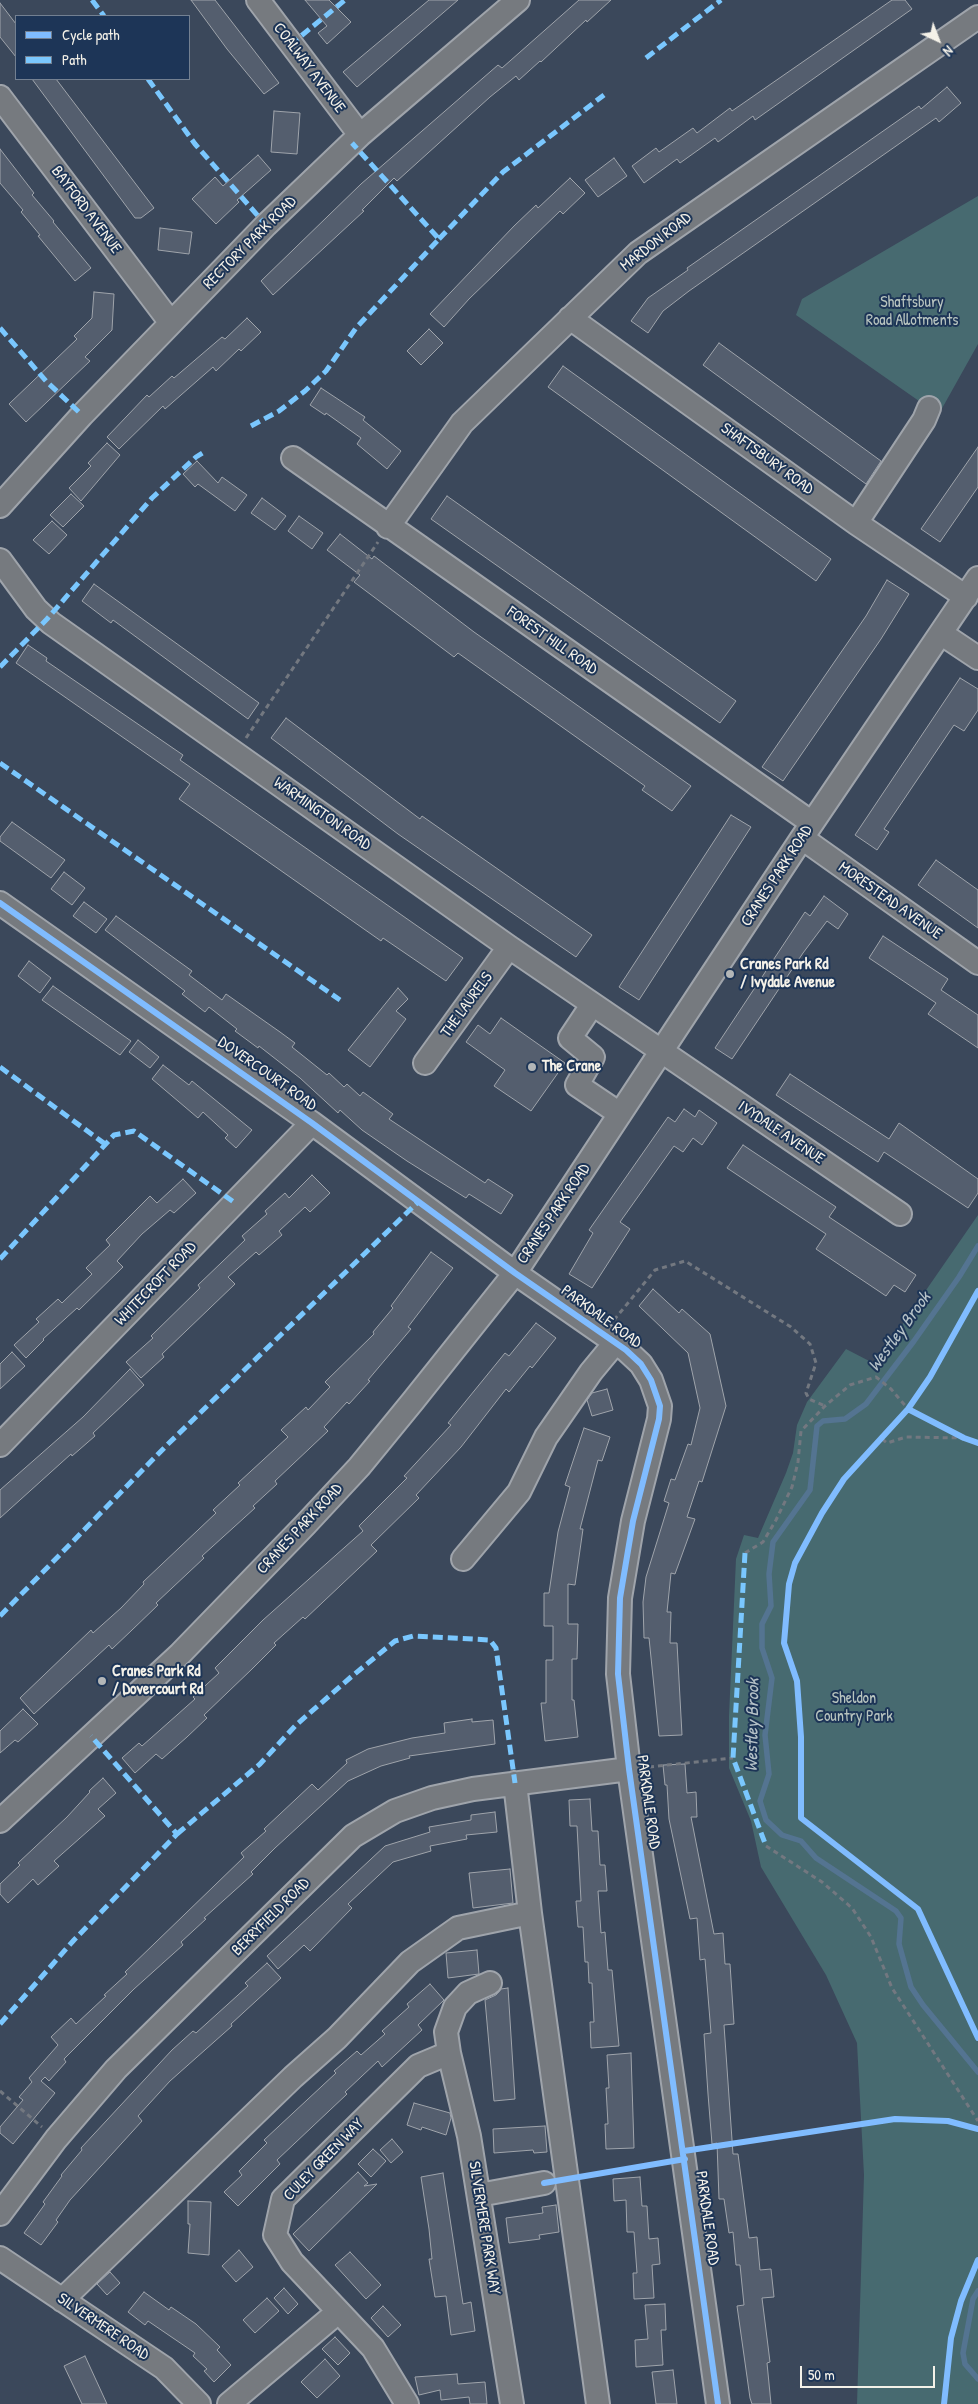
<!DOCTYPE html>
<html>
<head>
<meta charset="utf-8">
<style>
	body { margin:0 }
	#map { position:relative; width:978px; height:2404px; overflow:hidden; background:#3b485b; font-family:"Patrick Hand",sans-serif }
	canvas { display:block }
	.legend { position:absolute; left:15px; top:15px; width:175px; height:65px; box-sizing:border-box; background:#1d3557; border:1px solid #738091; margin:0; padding:6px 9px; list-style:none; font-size:15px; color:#f4f1e8 }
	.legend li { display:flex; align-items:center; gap:10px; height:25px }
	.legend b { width:25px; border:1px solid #738091 }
	.north { position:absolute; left:913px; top:15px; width:50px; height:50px; -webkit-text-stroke:4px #1d3557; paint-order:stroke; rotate:137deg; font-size:14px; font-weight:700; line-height:20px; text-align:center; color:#f4f1e8 }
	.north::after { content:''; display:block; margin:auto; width:18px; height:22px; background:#f4f1e8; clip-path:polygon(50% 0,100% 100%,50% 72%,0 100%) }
	.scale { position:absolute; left:800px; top:2366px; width:135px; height:22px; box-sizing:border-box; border:2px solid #f4f1e8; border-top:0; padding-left:6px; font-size:15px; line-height:18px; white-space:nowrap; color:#f4f1e8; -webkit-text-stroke:4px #1d3557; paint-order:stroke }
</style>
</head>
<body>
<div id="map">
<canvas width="978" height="2404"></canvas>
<ul class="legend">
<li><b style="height:6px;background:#80bcff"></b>Cycle path</li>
<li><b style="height:6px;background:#7ac7fe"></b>Path</li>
</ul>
<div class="north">N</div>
<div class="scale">50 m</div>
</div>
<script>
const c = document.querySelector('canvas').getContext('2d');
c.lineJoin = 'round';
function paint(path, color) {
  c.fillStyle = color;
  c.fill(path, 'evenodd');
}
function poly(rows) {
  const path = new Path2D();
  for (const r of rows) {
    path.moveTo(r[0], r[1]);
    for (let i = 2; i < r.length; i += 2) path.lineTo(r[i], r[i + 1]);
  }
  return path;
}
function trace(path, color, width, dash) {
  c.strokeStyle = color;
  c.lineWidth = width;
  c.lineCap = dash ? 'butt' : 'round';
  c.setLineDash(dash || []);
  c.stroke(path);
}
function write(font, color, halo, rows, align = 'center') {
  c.font = font + ' "Patrick Hand",sans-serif';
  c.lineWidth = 4;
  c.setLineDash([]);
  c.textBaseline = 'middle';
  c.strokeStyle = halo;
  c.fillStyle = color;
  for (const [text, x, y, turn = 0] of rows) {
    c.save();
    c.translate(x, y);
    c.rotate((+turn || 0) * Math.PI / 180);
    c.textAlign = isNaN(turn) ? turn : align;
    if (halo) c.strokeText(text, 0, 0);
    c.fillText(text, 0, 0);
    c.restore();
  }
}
paint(poly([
	[978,196,978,344,940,412,929,408,796,315,802,299],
	[978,1215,978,2404,857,2404,864,2175,857,2043,826,1975,761,1867,751,1821,729,1768,729,1716,736,1559,744,1535,758,1538,786,1473,793,1453,797,1425,807,1402,846,1349,875,1364]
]), '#476a70');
trace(poly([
	[978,1246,959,1277,914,1341,866,1404,845,1419,823,1421,817,1426,810,1490,773,1542,769,1574,771,1606,762,1624,762,1648,772,1678,765,1735,769,1774,760,1801,766,1820,782,1835,801,1841,816,1858,896,1911,901,1918,899,1944,911,1987,923,2005,978,2072],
	[978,2291,973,2299,963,2353,965,2364,978,2379]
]), '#547491', 5.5);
const building = poly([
	[191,0,215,0,279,83,264,94,227,49,191,0],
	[305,0,329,0,351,22,327,44,318,33,327,26,305,0],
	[429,0,458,0,357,87,343,72,429,0],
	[579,0,611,0,587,22,586,20,541,62,540,61,519,80,516,76,490,97,397,181,394,178,362,210,364,211,273,295,261,281,361,184,498,65,502,68,579,0],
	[892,0,905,0,912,9,755,120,753,116,718,142,715,138,680,163,677,159,644,183,632,166,656,148,659,152,693,128,697,133,730,108,732,111,892,0],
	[0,3,16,24,16,57,0,37,0,3],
	[32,79,56,79,154,208,141,218,135,218,32,79],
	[947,87,961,103,939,122,936,118,689,291,663,311,648,333,631,321,648,298,688,270,687,268,919,106,921,109,947,87],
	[274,111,300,113,297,154,271,152,274,111],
	[0,149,34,193,32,195,54,221,53,222,91,268,75,281,38,236,40,235,21,212,23,210,0,183,0,149],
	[258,155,271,170,237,200,239,202,216,224,192,199,215,177,223,186,258,155],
	[614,158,627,176,598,197,585,180,614,158],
	[570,178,585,193,563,214,560,211,469,299,444,327,430,314,514,226,536,205,538,208,570,178],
	[160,228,192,232,189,254,158,250,160,228],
	[94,292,114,294,112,330,85,357,90,361,26,422,9,404,77,339,74,336,92,318,94,292],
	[247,318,261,332,241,351,239,349,216,371,213,367,165,409,163,406,119,449,107,437,147,395,149,397,172,376,174,378,222,337,225,339,247,318],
	[429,329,443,343,421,365,407,351,429,329],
	[719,343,881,461,866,484,703,365,719,343],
	[563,366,831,559,816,581,548,387,563,366],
	[321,388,365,417,363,420,401,451,387,469,357,444,361,438,326,413,325,415,310,405,321,388],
	[107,443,120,455,81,501,69,488,91,466,88,463,107,443],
	[978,447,978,487,940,542,921,529,978,447],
	[197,461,218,483,222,477,247,495,235,511,198,484,195,487,183,474,197,461],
	[71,494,84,506,63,527,50,515,71,494],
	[447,496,736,701,720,723,431,519,447,496],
	[262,498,286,516,275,530,251,513,262,498],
	[299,516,323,533,312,549,288,531,299,516],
	[52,521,67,535,49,554,33,540,52,521],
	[340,534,372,559,374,556,474,632,691,786,672,811,642,790,645,786,458,653,454,657,354,582,360,575,327,550,340,534],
	[887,580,909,594,881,639,783,781,762,767,866,616,887,580],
	[94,584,259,703,248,719,113,620,111,623,82,601,94,584],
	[28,645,47,658,46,661,183,755,180,760,463,958,446,981,383,938,381,941,179,799,190,784,16,663,28,645],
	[960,678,978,689,978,710,964,731,954,725,884,829,889,832,877,850,855,835,960,678],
	[286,718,420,819,422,816,592,935,576,957,398,834,271,738,286,718],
	[731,815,751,827,639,1000,619,987,731,815],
	[12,822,65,860,51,878,0,841,0,837,12,822],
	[936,860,978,890,978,928,918,885,936,860],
	[64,872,85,888,72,905,51,889,64,872],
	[824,896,848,914,838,929,827,921,803,953,732,1059,715,1048,805,912,810,916,824,896],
	[84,902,107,919,96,933,73,916,84,902],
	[116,916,192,971,189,975,222,1000,226,994,280,1032,295,1043,292,1047,327,1075,329,1073,344,1087,347,1084,360,1096,363,1092,393,1114,389,1119,485,1183,488,1179,513,1195,501,1214,469,1194,466,1198,407,1161,362,1130,340,1110,338,1113,300,1078,259,1046,258,1048,235,1031,237,1029,209,1007,205,1012,182,994,185,991,105,930,116,916],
	[883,936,948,979,941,990,978,1015,978,1048,928,1014,936,1003,869,958,883,936],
	[29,961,51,978,40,993,18,976,29,961],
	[53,986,131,1041,120,1055,42,1000,53,986],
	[398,988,408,999,396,1011,406,1019,370,1067,348,1050,398,988],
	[501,1018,565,1063,531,1111,494,1086,505,1070,466,1042,478,1025,490,1034,501,1018],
	[138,1040,159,1057,150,1068,129,1052,138,1040],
	[163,1065,189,1085,192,1081,252,1130,236,1148,225,1138,228,1135,203,1112,198,1118,152,1079,163,1065],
	[790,1074,889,1139,899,1123,978,1179,978,1193,968,1208,884,1152,878,1162,776,1095,790,1074],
	[684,1109,695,1117,699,1110,717,1123,702,1145,693,1138,683,1152,674,1146,620,1222,630,1229,592,1288,569,1274,593,1233,589,1230,668,1117,675,1122,684,1109],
	[743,1145,836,1207,829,1217,916,1275,905,1292,894,1285,886,1296,816,1249,826,1234,727,1168,743,1145],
	[312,1175,330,1193,310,1212,305,1207,279,1231,282,1235,259,1255,256,1252,228,1277,235,1284,162,1354,164,1357,141,1378,126,1362,153,1338,151,1336,200,1288,198,1285,245,1240,242,1236,267,1214,265,1211,285,1193,289,1198,312,1175],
	[183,1179,196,1193,174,1213,170,1210,142,1234,117,1261,123,1267,79,1310,77,1308,43,1339,44,1340,26,1358,14,1345,39,1322,36,1319,58,1299,62,1303,92,1274,86,1268,110,1245,106,1240,150,1196,157,1203,183,1179],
	[431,1252,453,1268,408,1327,411,1329,368,1380,370,1381,349,1404,347,1402,324,1427,328,1431,275,1481,277,1484,253,1506,255,1508,202,1556,204,1558,156,1603,158,1605,132,1630,112,1649,109,1645,34,1714,20,1698,91,1630,93,1633,121,1608,144,1584,143,1582,216,1513,213,1510,240,1485,238,1483,288,1437,281,1430,306,1407,308,1410,330,1387,325,1382,374,1334,373,1332,393,1308,391,1306,431,1252],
	[653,1289,679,1313,682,1309,710,1334,726,1406,702,1482,699,1481,687,1517,695,1519,675,1574,671,1573,667,1612,671,1612,670,1643,677,1643,682,1735,659,1736,649,1638,644,1638,643,1602,646,1577,669,1503,664,1501,671,1479,675,1480,688,1444,691,1445,700,1408,688,1353,639,1306,653,1289],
	[536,1323,556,1338,532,1368,530,1366,509,1392,506,1389,461,1447,416,1495,419,1498,371,1545,377,1551,305,1619,303,1617,274,1643,276,1645,252,1669,204,1715,207,1718,187,1737,162,1759,156,1754,135,1773,122,1758,139,1743,142,1746,195,1699,193,1697,219,1673,215,1668,263,1620,363,1531,359,1526,407,1478,404,1476,451,1425,448,1423,505,1353,509,1356,536,1323],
	[12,1352,25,1366,0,1389,0,1364,12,1352],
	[130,1369,144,1385,93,1433,95,1436,72,1456,71,1454,0,1518,0,1490,83,1417,130,1369],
	[607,1389,613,1410,592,1416,587,1400,592,1393,607,1389],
	[584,1428,610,1437,602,1461,598,1460,580,1529,583,1529,575,1585,568,1584,568,1624,578,1624,577,1659,572,1659,572,1700,574,1700,578,1737,545,1741,541,1703,546,1703,546,1660,553,1660,553,1626,544,1626,544,1593,549,1593,558,1532,570,1487,565,1485,584,1428],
	[23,1709,38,1724,18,1742,15,1740,0,1753,0,1731,23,1709],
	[472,1719,472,1722,493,1720,495,1744,409,1756,410,1758,381,1766,348,1781,275,1848,251,1872,253,1874,204,1918,206,1919,181,1942,183,1945,134,1989,64,2059,66,2062,49,2081,45,2077,41,2081,55,2093,13,2144,0,2133,0,2127,23,2100,19,2097,32,2082,29,2078,58,2045,51,2037,71,2018,76,2024,106,1996,104,1995,127,1974,125,1972,244,1857,241,1853,266,1831,264,1829,312,1784,318,1790,347,1763,346,1760,368,1749,412,1738,445,1733,444,1723,472,1719],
	[685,1764,687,1793,696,1792,697,1817,691,1817,714,1934,723,1933,725,1964,730,1964,734,2024,724,2025,733,2154,738,2154,749,2238,757,2237,760,2270,771,2269,774,2297,762,2298,770,2362,767,2363,771,2404,752,2404,750,2398,737,2306,744,2305,740,2265,736,2265,733,2232,729,2233,724,2199,719,2199,717,2143,712,2144,708,2094,704,2034,711,2033,705,1959,700,1960,697,1918,690,1919,669,1819,667,1785,665,1785,663,1765,685,1764],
	[103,1778,116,1793,98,1809,105,1816,54,1861,59,1866,38,1885,33,1879,8,1903,0,1894,0,1884,20,1865,18,1863,67,1817,90,1792,89,1791,103,1778],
	[590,1799,592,1831,598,1831,600,1865,605,1865,607,1891,598,1891,601,1933,605,1932,608,1970,612,1970,619,2046,591,2048,590,2022,594,2022,592,1983,589,1983,588,1962,585,1962,583,1927,578,1927,576,1901,581,1901,577,1826,570,1826,569,1800,590,1799],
	[495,1812,497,1832,466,1835,467,1839,430,1846,431,1851,393,1862,348,1904,352,1908,310,1951,304,1945,278,1969,267,1956,385,1846,430,1832,429,1827,471,1820,471,1815,495,1812],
	[510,1869,513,1903,473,1908,469,1873,510,1869],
	[477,1950,479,1974,448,1978,446,1953,477,1950],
	[267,1963,281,1978,231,2024,232,2026,170,2081,138,2116,142,2121,70,2200,56,2220,58,2222,41,2245,24,2233,45,2204,43,2202,62,2176,61,2175,82,2150,81,2148,172,2050,193,2031,196,2033,248,1986,245,1983,267,1963],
	[430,1984,444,2000,418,2025,422,2030,382,2067,378,2061,345,2092,347,2094,277,2160,280,2164,238,2206,224,2192,242,2175,239,2171,267,2143,264,2140,336,2073,334,2071,357,2051,361,2055,385,2034,382,2031,409,2007,407,2004,430,1984],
	[508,1988,515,2099,494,2101,485,2000,496,1995,501,1989,508,1988],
	[631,2053,634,2148,606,2149,605,2124,608,2124,606,2088,609,2088,607,2055,631,2053],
	[414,2103,450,2113,451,2118,446,2135,422,2127,421,2130,407,2125,414,2103],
	[545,2126,547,2152,534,2153,533,2150,494,2153,493,2129,545,2126],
	[392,2139,403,2152,391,2163,380,2150,392,2139],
	[373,2149,386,2161,371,2177,358,2164,373,2149],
	[358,2172,368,2183,364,2186,377,2184,309,2251,293,2234,358,2172],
	[443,2173,463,2304,471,2302,475,2331,451,2335,446,2296,435,2297,429,2259,432,2259,429,2229,421,2177,443,2173],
	[640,2177,642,2206,647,2206,649,2239,658,2238,660,2264,652,2265,654,2298,634,2299,633,2273,637,2273,634,2232,627,2232,626,2200,614,2201,613,2179,640,2177],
	[188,2201,211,2202,209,2255,188,2253,190,2224,188,2224,188,2201],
	[556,2205,559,2232,539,2235,540,2239,509,2243,506,2218,543,2213,542,2207,556,2205],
	[239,2250,253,2267,236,2282,222,2266,239,2250],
	[350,2252,381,2285,366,2299,335,2265,350,2252],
	[110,2272,120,2283,107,2295,97,2284,110,2272],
	[284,2288,298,2304,288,2314,274,2298,284,2288],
	[144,2292,169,2310,171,2307,196,2324,220,2347,217,2350,231,2365,214,2382,204,2371,207,2369,193,2356,195,2353,148,2321,145,2325,128,2312,144,2292],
	[267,2298,279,2311,255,2333,243,2320,267,2298],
	[665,2304,666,2330,661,2330,663,2365,636,2367,635,2340,648,2339,645,2305,665,2304],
	[383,2306,401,2325,388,2337,371,2318,383,2306],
	[335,2337,350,2353,338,2365,322,2349,335,2337],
	[85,2356,107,2404,82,2404,64,2366,85,2356],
	[325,2359,340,2376,317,2398,301,2382,325,2359],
	[673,2370,677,2404,656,2404,652,2372,673,2370],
	[457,2374,458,2384,485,2382,487,2404,470,2404,469,2397,441,2400,440,2390,419,2395,415,2377,457,2374]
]);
paint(building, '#545e6e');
trace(building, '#9fa4ab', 1);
const minor = poly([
	[258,0,360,135],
	[0,97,171,323],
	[570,318,856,523,966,597],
	[293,458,812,823],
	[0,506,82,415,266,225,360,135,518,0],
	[856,523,924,420,929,408],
	[388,527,462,423,638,253,978,17],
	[0,560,36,609,51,623,509,947,900,1214],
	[942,634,978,658],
	[802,838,978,963],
	[0,903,312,1123,515,1273,626,1350,641,1364,651,1380,660,1406,659,1419,633,1521,620,1598,618,1674,629,1769,718,2404],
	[592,1005,570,1038,593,1057,577,1085,620,1114],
	[425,1063,509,947],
	[0,1445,312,1123],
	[463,1559,519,1492,546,1437,591,1372,615,1343],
	[0,1821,180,1654,305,1525,359,1467,413,1401,515,1273,802,838,978,578],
	[530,1913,598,2404],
	[490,1983,468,1993,455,2007,446,2032,449,2053,469,2136,512,2404],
	[479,2195,544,2183],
	[0,2214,56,2139,116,2069,353,1836,395,1811,432,1798,473,1789,629,1769],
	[0,2258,164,2368,199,2404],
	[62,2300,293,2077,337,2038,410,1962,458,1928,530,1913,515,1783],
	[229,2404,338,2312],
	[407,2404,373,2348,292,2262,275,2235,283,2199,418,2066,449,2053]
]);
trace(minor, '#9fa4ab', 26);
trace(poly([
	[246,738,378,542],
	[614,1320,655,1270,685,1261,791,1327,810,1344,816,1363,806,1393,809,1399,825,1406],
	[882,1439,887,1443,906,1437,964,1438],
	[745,1553,763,1542,776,1520,792,1487,798,1462,801,1431,825,1406,850,1385,876,1377,891,1389,908,1409],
	[649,1767,733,1758],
	[766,1846,822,1882,852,1908,871,1937,892,1988,978,2121],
	[0,2091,42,2127]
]), '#737880', 3, [5, 4]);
trace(minor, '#767a7f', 22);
trace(poly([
	[92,0,104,16],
	[290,45,345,0],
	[646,58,721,0],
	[148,79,195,144,266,225],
	[439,239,503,172,604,95],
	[0,328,46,381,82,415],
	[251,426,279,411,305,391,326,371,356,328,439,239,352,143],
	[0,667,47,619,152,498,196,457,204,452],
	[0,763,340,1000],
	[0,1067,105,1144],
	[0,1259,114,1135,134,1131,235,1203],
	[745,1553,733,1758,766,1846],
	[0,1616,168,1444,418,1202],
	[177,1834,260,1764,296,1725,351,1677,395,1641,413,1636,490,1640,496,1648,515,1783],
	[0,2024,74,1940,177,1834,91,1736]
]), '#7ac7fe', 5, [10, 5]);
trace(poly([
	[0,903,312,1123,515,1273,626,1350,641,1364,651,1380,660,1406,659,1419,633,1521,620,1598,618,1674,629,1769,718,2404],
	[978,1291,930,1377,908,1409,844,1479,822,1513,795,1563,789,1584,784,1643,797,1681,801,1737,801,1818,918,1909,978,2038],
	[908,1409,964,1438,978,1443],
	[684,2151,895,2119,948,2121,978,2129],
	[544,2183,685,2159],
	[944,2404,951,2338,961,2301,978,2260]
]), '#80bcff', 6);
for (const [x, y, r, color] of [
	[730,974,5,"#b3b6b7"],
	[532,1067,5,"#b3b6b7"],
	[102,1681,5,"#b3b6b7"]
]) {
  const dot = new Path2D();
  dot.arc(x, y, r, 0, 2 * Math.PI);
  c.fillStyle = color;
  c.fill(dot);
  trace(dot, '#1d3557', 2);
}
write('16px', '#f4f1e8', '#1d3557', [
	["COALWAY AVENUE",309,68,53],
	["BAYFORD AVENUE",86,210,53],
	["MARDON ROAD",656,242,-38],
	["RECTORY PARK ROAD",250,243,-45],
	["SHAFTSBURY ROAD",767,459,36],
	["FOREST HILL ROAD",552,641,35],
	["WARMINGTON ROAD",322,814,35],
	["CRANES PARK ROAD",777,876,-57],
	["MORESTEAD AVENUE",890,901,35],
	["THE LAURELS",467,1005,-54],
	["DOVERCOURT ROAD",267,1074,35],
	["IVYDALE AVENUE",781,1133,34],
	["CRANES PARK ROAD",554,1214,-56],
	["WHITECROFT ROAD",156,1284,-46],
	["PARKDALE ROAD",601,1317,36],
	["CRANES PARK ROAD",300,1529,-47],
	["PARKDALE ROAD",648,1802,82],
	["BERRYFIELD ROAD",271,1917,-45],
	["CULEY GREEN WAY",324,2160,-46],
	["PARKDALE ROAD",707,2218,82],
	["SILVERMERE PARK WAY",484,2228,81],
	["SILVERMERE ROAD",103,2327,34]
]);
write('16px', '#b8c4bf', '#1d3557', [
	["Shaftsbury",912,303],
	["Road Allotments",912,321],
	["Sheldon",854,1699],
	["Country Park",854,1717]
]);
write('bold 16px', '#f4f1e8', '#1d3557', [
	["Cranes Park Rd",740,965],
	["/ Ivydale Avenue",740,983],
	["The Crane",542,1067],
	["Cranes Park Rd",112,1672],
	["/ Dovercourt Rd",112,1690]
], 'left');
write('italic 18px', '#b5c1c7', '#1d3557', [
	["Westley Brook",900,1332,-54],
	["Westley Brook",753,1725,-89]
]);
</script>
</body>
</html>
